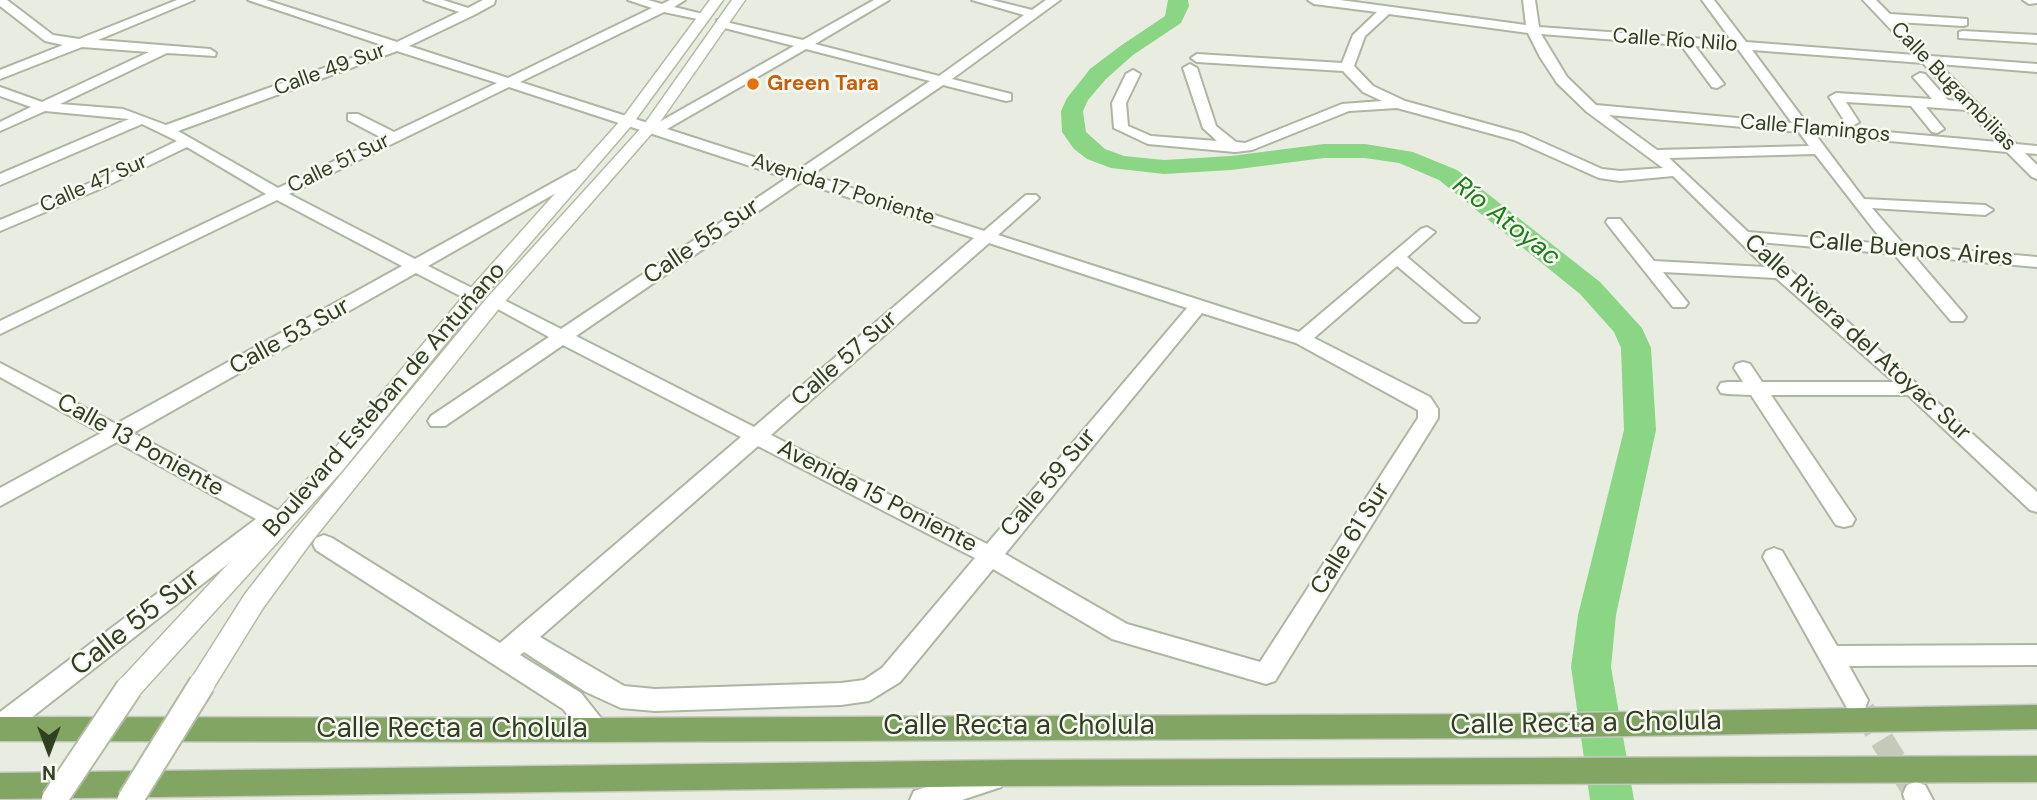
<!DOCTYPE html>
<html>
<head>
<meta charset="utf-8">
<style>
	body { margin:0 }
	#map { position:relative; width:2037px; height:800px; overflow:hidden; background:#e9ede1; font-family:"DM Sans",sans-serif }
	canvas { display:block }
	.north { position:absolute; left:14px; top:716px; width:70px; height:70px; -webkit-text-stroke:5px #f7f9f2; paint-order:stroke; rotate:180deg; font-size:19px; font-weight:700; line-height:28px; text-align:center; color:#2f3f20 }
	.north::after { content:''; display:block; margin:auto; width:24px; height:32px; background:#2f3f20; clip-path:polygon(50% 0,100% 100%,50% 72%,0 100%) }
</style>
</head>
<body>
<div id="map">
<canvas width="2037" height="800"></canvas>
<div class="north">N</div>
</div>
<script>
const c = document.querySelector('canvas').getContext('2d');
c.lineJoin = 'round';
function poly(rows) {
  const path = new Path2D();
  for (const r of rows) {
    path.moveTo(r[0], r[1]);
    for (let i = 2; i < r.length; i += 2) path.lineTo(r[i], r[i + 1]);
  }
  return path;
}
function paint(path, color) {
  c.fillStyle = color;
  c.fill(path, 'evenodd');
}
function trace(path, color, width, dash) {
  c.strokeStyle = color;
  c.lineWidth = width;
  c.lineCap = dash ? 'butt' : 'round';
  c.setLineDash(dash || []);
  c.stroke(path);
}
function write(font, color, halo, rows, align = 'center') {
  c.font = font + ' "DM Sans",sans-serif';
  c.lineWidth = 5;
  c.setLineDash([]);
  c.textBaseline = 'middle';
  c.strokeStyle = halo;
  c.fillStyle = color;
  for (const [text, x, y, turn = 0] of rows) {
    c.save();
    c.translate(x, y);
    c.rotate((+turn || 0) * Math.PI / 180);
    c.textAlign = isNaN(turn) ? turn : align;
    if (halo) c.strokeText(text, 0, 0);
    c.fillText(text, 0, 0);
    c.restore();
  }
}
paint(poly([
	[1168,0,1188,0,1189,6,1181,23,1133,55,1106,79,1088,100,1083,111,1086,132,1105,149,1124,156,1164,160,1231,156,1324,144,1365,144,1413,152,1457,170,1497,201,1600,282,1642,328,1651,348,1656,430,1616,615,1611,667,1634,800,1590,800,1571,667,1578,615,1624,430,1621,348,1614,332,1580,294,1439,180,1399,163,1365,158,1324,158,1231,170,1164,174,1111,168,1087,159,1074,149,1062,132,1061,111,1067,98,1090,69,1119,47,1165,16,1168,0]
]), '#8ad685');
trace(poly([
	[1863,710,1916,794]
]), '#c4caba', 24, [24, 11]);
const street = poly([
	[0,0,7,0,53,35,79,39,177,0,194,0,98,40,210,49,216,53,215,56,167,53,60,104,123,109,166,125,385,46,248,0,266,0,397,42,459,12,424,0,443,0,468,8,483,0,495,0,494,4,474,15,409,46,508,78,652,8,628,0,648,0,662,4,670,0,685,0,674,7,707,15,707,21,664,12,520,82,654,125,794,46,717,26,717,20,803,40,874,0,889,0,815,44,939,76,1024,15,972,0,992,0,1032,10,1046,0,1060,0,952,79,1011,94,1011,100,1006,101,943,85,811,175,984,231,1026,195,1036,195,1039,198,1036,201,998,235,1299,332,1421,229,1427,227,1435,232,1407,257,1479,318,1476,322,1464,322,1397,266,1314,338,1430,397,1438,409,1438,418,1275,681,1266,684,1112,639,993,569,900,682,869,701,841,705,655,711,621,708,586,692,524,652,520,655,581,693,604,722,608,730,604,738,595,741,586,738,563,709,316,550,313,544,316,538,324,535,332,538,500,643,741,437,563,345,445,426,431,426,428,421,431,416,549,337,485,302,488,298,500,298,561,329,787,178,509,87,289,194,415,259,574,171,584,171,587,174,584,177,428,266,480,292,483,296,480,300,468,300,416,273,133,433,288,516,291,522,288,528,280,530,274,528,9,735,0,738,0,712,256,519,117,442,0,506,0,488,101,433,0,377,0,363,116,424,402,266,277,200,0,334,0,321,266,194,187,147,102,188,0,231,0,220,92,182,177,141,142,124,0,185,0,174,129,119,45,111,0,131,0,122,31,107,0,96,0,87,42,102,149,52,82,47,0,79,0,70,63,45,45,41,0,6,0,0],
	[806,49,930,81,797,171,667,129,806,49],
	[397,51,497,83,394,132,358,114,348,114,348,120,382,138,278,188,178,131,397,51],
	[801,182,974,238,754,427,576,336,801,182],
	[989,243,1187,308,987,544,771,435,989,243],
	[1202,313,1296,343,1418,410,1418,418,1260,662,1127,624,1005,554,1202,313],
	[758,446,975,558,882,668,864,680,841,683,655,689,624,686,540,637,758,446],
	[1308,0,1340,0,1526,25,1523,0,1535,0,1539,27,1732,41,1702,0,1714,0,1746,42,1915,55,1863,0,1876,0,1890,14,1967,19,1967,25,1963,26,1897,22,1930,56,2037,64,2037,72,1939,64,2016,144,2037,146,2037,154,2025,153,2037,165,2037,179,2032,177,2007,152,1815,134,1864,199,1985,205,1993,210,1985,215,1872,208,1904,245,2037,257,2037,267,1914,256,1963,313,1966,317,1963,321,1951,321,1894,254,1759,242,2037,492,2037,512,2030,510,1908,395,1771,395,1855,519,1852,525,1844,527,1836,525,1751,395,1728,394,1721,393,1718,388,1721,383,1728,382,1743,382,1734,368,1736,364,1743,362,1750,364,1762,382,1894,382,1776,278,1663,272,1688,303,1685,307,1673,307,1608,225,1606,222,1608,219,1620,219,1654,261,1765,267,1673,176,1620,181,1599,178,1514,140,1397,108,1349,111,1252,150,1235,152,1148,144,1114,128,1112,103,1126,74,1133,70,1140,74,1126,103,1128,126,1151,136,1217,141,1203,128,1183,68,1190,64,1197,68,1216,126,1236,142,1245,143,1342,104,1382,101,1363,92,1343,71,1197,62,1191,58,1197,54,1342,63,1353,35,1377,12,1314,4,1308,0],
	[1389,14,1528,33,1540,57,1557,83,1587,112,1663,168,1620,171,1602,169,1524,134,1405,101,1373,86,1354,66,1365,36,1389,14],
	[1541,34,1681,45,1712,87,1717,88,1724,84,1695,46,1738,49,1792,123,1596,105,1567,77,1541,34],
	[1752,50,1923,63,1959,101,1948,100,1925,74,1920,73,1913,77,1932,99,1836,93,1829,97,1847,125,1852,126,1859,122,1846,102,1911,106,1932,132,1937,133,1944,129,1926,107,1967,110,1998,142,1808,125,1752,50],
	[1609,115,1799,132,1809,146,1657,150,1609,115],
	[1815,154,1885,244,1748,232,1669,158,1815,154],
	[2023,0,2037,0,2037,3,2029,4,2023,0],
	[1963,31,2037,35,2037,43,1959,38,1959,32,1963,31],
	[1774,548,1782,551,1837,646,2037,645,2037,665,1849,666,1868,700,1865,708,1856,711,1847,708,1763,557,1766,551,1774,548],
	[992,766,1001,769,1005,778,1001,787,962,800,910,800,914,791,992,766],
	[1916,782,1925,785,1933,800,1905,800,1903,794,1907,785,1916,782]
]);
const secondary = poly([
	[710,0,723,0,631,126,481,300,342,471,138,696,129,700,120,696,116,688,120,680,326,459,467,292,621,120,710,0],
	[732,0,745,0,653,132,501,306,312,541,263,608,211,692,202,696,193,692,189,684,193,676,245,594,296,529,487,298,643,126,732,0]
]);
const primary = poly([
	[2037,705,2037,729,1513,738,595,742,0,741,0,717,595,718,1513,714,2037,705],
	[2037,756,2037,782,1008,786,0,799,0,773,1008,760,2037,756]
]);
trace(street, '#adb5a3', 4);
trace(secondary, '#b1bca2', 3);
trace(primary, '#c5c9c1', 3);
paint(street, '#fff');
paint(secondary, '#fff');
paint(primary, '#82a563');
const secondaryBridge = poly([
	[54,800,129,688],
	[130,800,202,684]
]);
trace(secondaryBridge, '#b1bca2', 29, []);
trace(secondaryBridge, '#fff', 25);
for (const [x, y, r, color] of [
	[753,84,7,"#e8710a"]
]) {
  const dot = new Path2D();
  dot.arc(x, y, r, 0, 2 * Math.PI);
  c.fillStyle = color;
  c.fill(dot);
  trace(dot, '#f7f9f2', 2.5);
}
write('21px', '#2f3f20', '#f7f9f2', [
	["Calle Río Nilo",1675,41,4],
	["Calle 49 Sur",330,70,-20],
	["Calle Bugambilias",1953,87,46],
	["Calle Flamingos",1815,129,5],
	["Calle 51 Sur",339,164,-26],
	["Calle 47 Sur",94,184,-24],
	["Avenida 17 Poniente",843,190,18]
]);
write('bold 21px', '#c56008', '#f7f9f2', [
	["Green Tara",767,84]
], 'left');
write('24px', '#2f3f20', '#f7f9f2', [
	["Calle 55 Sur",702,242,-34],
	["Calle Buenos Aires",1911,250,5],
	["Calle 53 Sur",290,337,-29],
	["Calle Rivera del Atoyac Sur",1857,338,42],
	["Calle 57 Sur",845,359,-41],
	["Boulevard Esteban de Antuñano",385,400,-49],
	["Calle 13 Poniente",140,446,29],
	["Calle 59 Sur",1049,483,-50],
	["Avenida 15 Poniente",877,497,27],
	["Calle 61 Sur",1351,539,-58]
]);
write('italic 26px', '#1b7f16', '#f7f9f2', [
	["Río Atoyac",1506,222,38]
]);
write('28px', '#2f3f20', '#f7f9f2', [
	["Calle 55 Sur",136,623,-38],
	["Calle Recta a Cholula",1586,724,-1],
	["Calle Recta a Cholula",1019,727],
	["Calle Recta a Cholula",452,730]
]);
</script>
</body>
</html>
